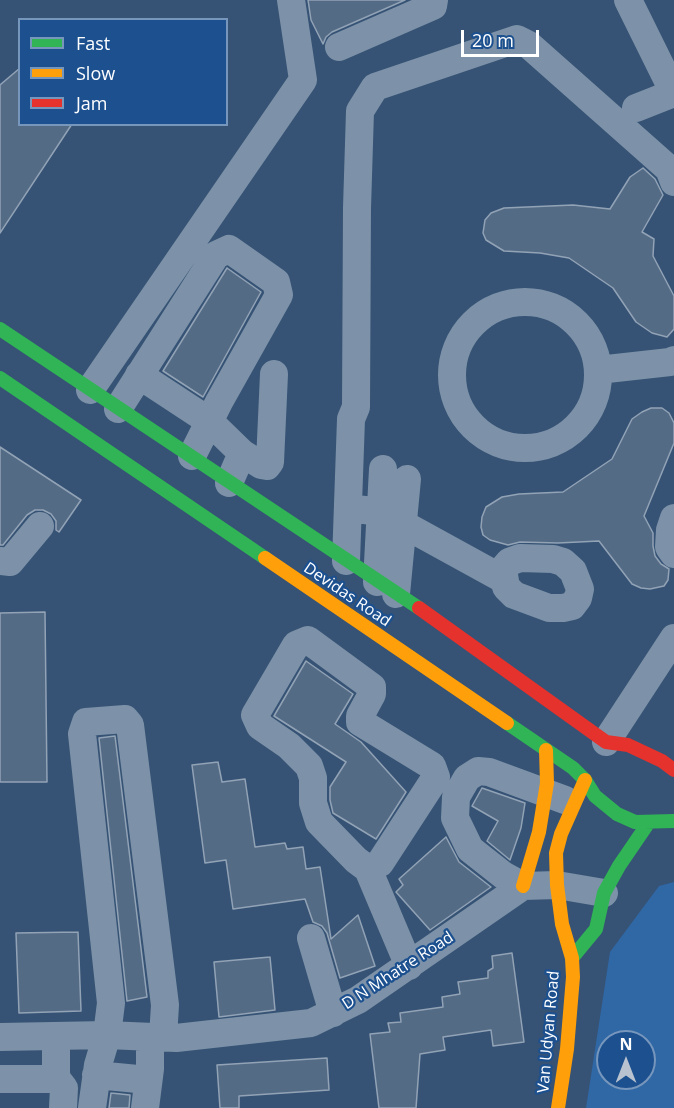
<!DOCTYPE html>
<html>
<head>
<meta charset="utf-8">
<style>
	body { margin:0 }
	#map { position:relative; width:674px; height:1108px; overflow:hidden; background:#365375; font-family:"Open Sans",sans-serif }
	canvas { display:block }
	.legend { position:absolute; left:18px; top:18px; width:210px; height:108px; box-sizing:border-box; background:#1c508f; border:2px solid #7796bc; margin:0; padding:8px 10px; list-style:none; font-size:18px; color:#fff }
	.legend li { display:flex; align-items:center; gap:12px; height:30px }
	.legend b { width:30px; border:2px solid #7796bc }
	.north { position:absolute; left:596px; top:1030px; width:60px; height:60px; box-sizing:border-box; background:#1c508f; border:2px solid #7796bc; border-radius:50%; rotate:0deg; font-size:16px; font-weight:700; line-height:24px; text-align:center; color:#fff }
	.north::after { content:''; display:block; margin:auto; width:21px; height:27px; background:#b9c3cf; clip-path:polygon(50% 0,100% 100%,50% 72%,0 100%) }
	.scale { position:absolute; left:461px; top:30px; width:78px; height:27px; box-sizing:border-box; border:3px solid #fff; border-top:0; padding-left:8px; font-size:18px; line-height:21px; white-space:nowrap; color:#fff; -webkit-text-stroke:4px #1c508f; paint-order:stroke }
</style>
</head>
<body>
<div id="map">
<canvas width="674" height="1108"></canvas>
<ul class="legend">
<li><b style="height:8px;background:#30b455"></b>Fast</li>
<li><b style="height:8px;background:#ff9f0a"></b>Slow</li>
<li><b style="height:8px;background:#e5322d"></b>Jam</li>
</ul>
<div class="north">N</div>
<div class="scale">20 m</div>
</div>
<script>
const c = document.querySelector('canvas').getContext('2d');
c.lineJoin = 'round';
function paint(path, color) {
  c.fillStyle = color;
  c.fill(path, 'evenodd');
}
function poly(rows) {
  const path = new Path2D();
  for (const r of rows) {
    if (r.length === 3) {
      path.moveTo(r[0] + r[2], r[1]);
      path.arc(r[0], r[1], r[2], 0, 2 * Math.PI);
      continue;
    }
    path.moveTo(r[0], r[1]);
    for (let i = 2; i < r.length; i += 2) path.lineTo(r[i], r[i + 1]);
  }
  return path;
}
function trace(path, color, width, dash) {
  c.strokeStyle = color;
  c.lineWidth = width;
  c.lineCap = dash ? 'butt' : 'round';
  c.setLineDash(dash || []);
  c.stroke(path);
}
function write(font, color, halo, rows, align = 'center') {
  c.font = font + ' "Open Sans",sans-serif';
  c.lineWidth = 4.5;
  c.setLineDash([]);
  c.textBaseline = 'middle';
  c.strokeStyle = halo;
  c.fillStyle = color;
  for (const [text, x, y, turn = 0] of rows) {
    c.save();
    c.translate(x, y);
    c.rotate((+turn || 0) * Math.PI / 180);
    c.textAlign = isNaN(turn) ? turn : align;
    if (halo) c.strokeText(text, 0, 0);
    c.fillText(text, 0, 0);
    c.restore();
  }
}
paint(poly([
	[674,882,674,1108,586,1108,610,952,659,886],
	[608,1042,644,1042,644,1078,608,1078]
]), '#3067a5');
const building = poly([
	[308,0,405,0,332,32,326,37,323,44,311,20,308,0],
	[20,68,20,124,72,124,0,233,0,85,20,68],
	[643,168,655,179,663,195,642,232,654,239,653,256,674,296,674,329,667,337,652,333,636,322,613,288,569,258,540,253,504,251,486,240,483,233,485,220,491,213,504,208,573,205,610,209,630,177,643,168],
	[227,268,261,292,203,397,163,371,227,268],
	[651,408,662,408,669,413,674,423,674,443,644,516,653,533,653,546,655,556,661,564,669,569,668,580,664,586,650,589,641,588,632,584,599,541,558,543,520,542,508,545,490,540,483,535,481,527,482,517,486,507,502,497,519,494,563,492,612,459,632,419,642,412,651,408],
	[0,447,81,500,59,532,56,530,56,521,51,514,43,510,35,510,27,515,3,545,0,545,0,447],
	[45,612,47,782,0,782,0,613,45,612],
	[306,661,353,694,335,724,361,742,406,792,376,839,333,813,330,800,330,787,346,762,274,716,306,661],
	[115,736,147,997,127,1001,99,738,115,736],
	[218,762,222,782,245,779,255,847,285,843,287,849,303,847,306,869,320,867,331,939,358,915,375,966,340,978,327,933,322,926,313,922,305,899,233,909,226,860,205,863,192,765,218,762],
	[482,788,525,803,521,828,510,860,487,841,498,821,472,806,482,788],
	[446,837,459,862,491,887,430,930,396,892,403,885,399,879,446,837],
	[78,932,81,1011,19,1013,16,933,78,932],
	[512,953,524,1042,493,1046,491,1030,443,1037,445,1050,420,1054,416,1108,379,1108,370,1034,390,1032,388,1023,401,1022,400,1013,443,1007,442,997,460,994,458,982,488,978,488,971,493,968,492,956,512,953],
	[270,957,275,1010,219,1017,214,962,270,957],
	[327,1058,329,1090,239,1096,239,1108,220,1108,217,1065,327,1058],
	[111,1093,130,1095,129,1108,109,1108,111,1093]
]);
paint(building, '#546b86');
trace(building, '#92a3b6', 1.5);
trace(poly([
	[628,0,674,93,636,108],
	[339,47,433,6,434,0],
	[525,375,73],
	[598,370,670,362,674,360],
	[139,375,209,421,242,453,229,483],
	[90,390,303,80,291,0],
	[118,409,216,255,229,249,276,282,279,295,219,402,192,456],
	[242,453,261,465,267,466,270,462,274,374],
	[348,508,381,512,503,579],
	[674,518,670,530,669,547,674,554],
	[520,558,553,559,563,562,573,571,580,589,578,598,572,606,563,608,549,608,514,595,506,587,503,569,509,562,520,558],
	[0,561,10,562,40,526],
	[346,561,351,419,356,407,357,208,360,111,375,87,517,39,529,45,669,169,674,182],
	[377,582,383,469],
	[396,594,407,479],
	[606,742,674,638],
	[368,869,380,863,436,777,432,766,360,722,360,716,372,694,372,687,308,640,296,645,255,715,260,726,289,746,309,766,313,778,313,803,319,822,356,860,368,869,409,966],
	[523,886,503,875,470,849,455,818,456,797,467,778,478,771,489,772,565,800],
	[311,938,333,1013],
	[56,1036,56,1073,57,1079,64,1088,63,1108],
	[0,1037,107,1035,176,1038,311,1023,358,1000,523,886,557,885,604,893],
	[96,1075,148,1080],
	[0,1079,57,1079],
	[92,1108,98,1065,107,1035,111,1003,82,734,86,722,125,719,130,725,165,1005,163,1037],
	[145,1108,150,1069,150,1037]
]), '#7d92a8', 28);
trace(poly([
	[0,329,419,608],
	[0,378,265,558],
	[507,723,573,768,585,780,595,796,617,814,635,822,674,821],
	[572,958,596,929,604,893,619,866,649,822]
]), '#30b455', 14);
trace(poly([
	[265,558,507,723],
	[523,886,539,832,547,783,546,750],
	[558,1108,567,1049,573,977,572,958,562,924,557,885,556,853,561,834,585,780]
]), '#ff9f0a', 14);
trace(poly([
	[419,608,606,742,628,745,662,761,674,770]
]), '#e5322d', 14);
write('16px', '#fff', '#1c508f', [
	["Devidas Road",347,595,34],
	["D N Mhatre Road",398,971,-33],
	["Van Udyan Road",549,1032,-85]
]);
</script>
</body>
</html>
